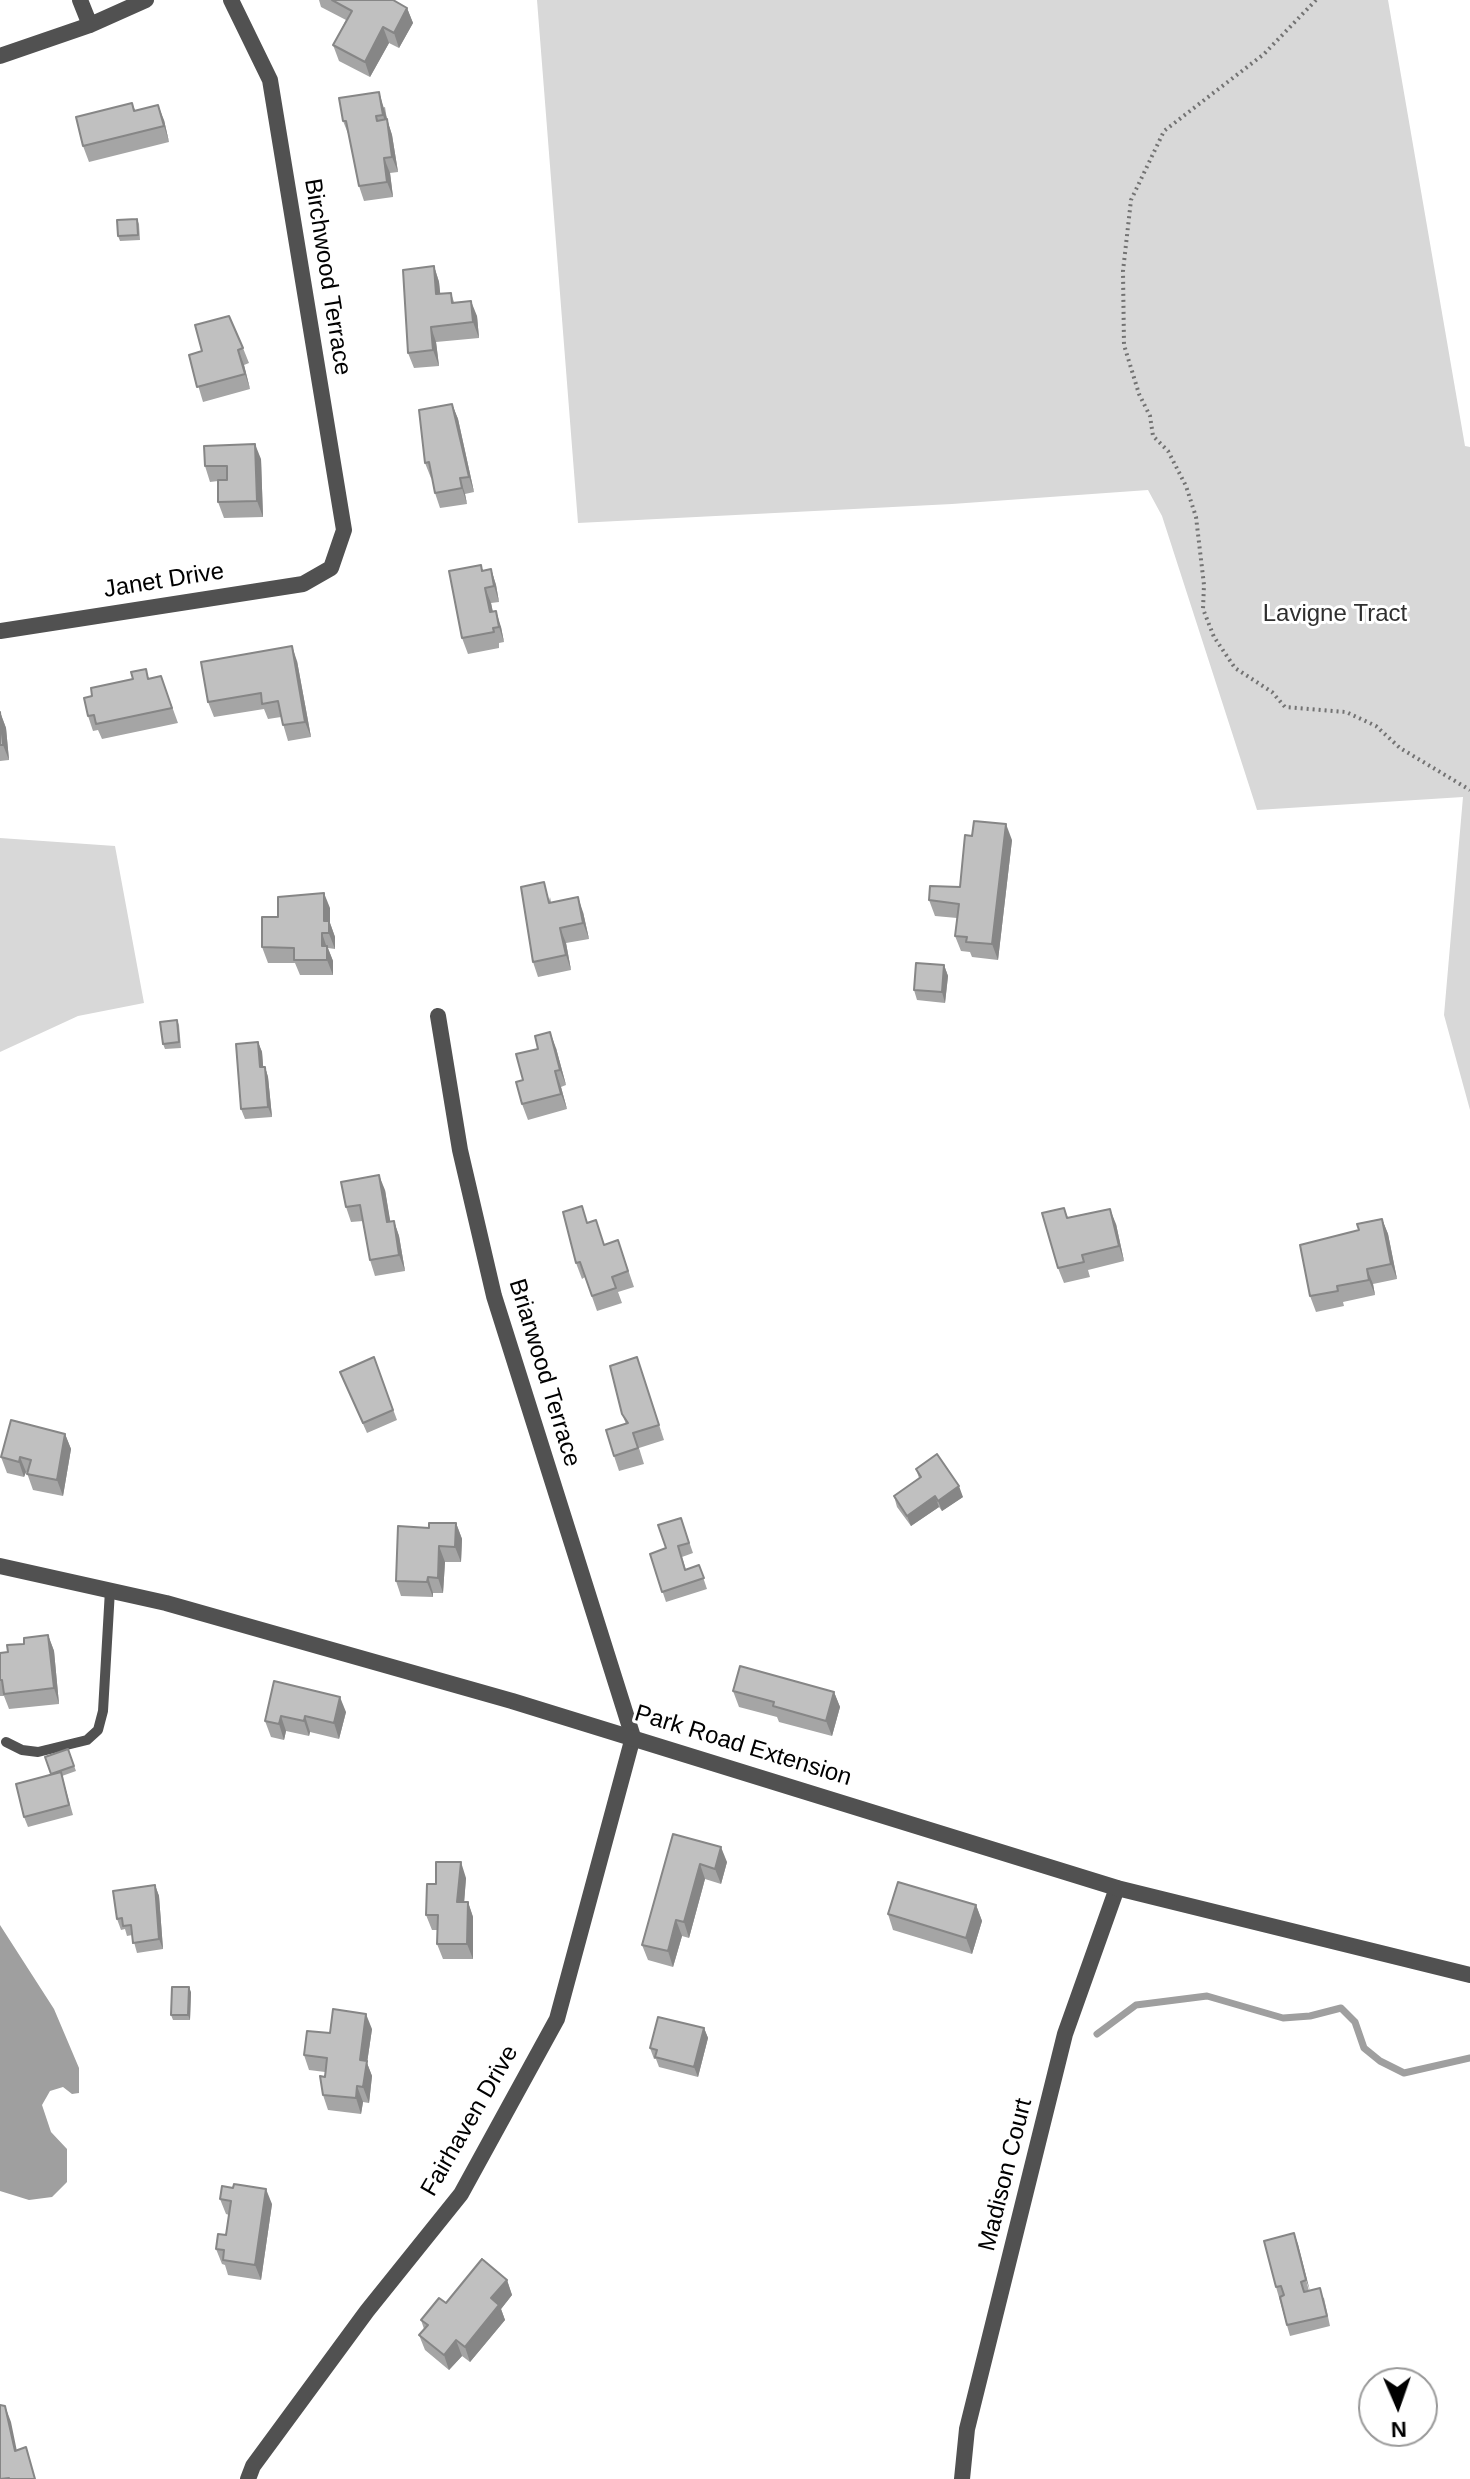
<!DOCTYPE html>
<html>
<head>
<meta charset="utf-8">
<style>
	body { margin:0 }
	#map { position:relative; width:1470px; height:2479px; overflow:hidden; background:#fff; font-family:Helvetica,sans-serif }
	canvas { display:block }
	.north { position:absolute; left:1358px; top:2367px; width:80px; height:80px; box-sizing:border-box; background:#fff; border:2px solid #999; border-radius:50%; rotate:178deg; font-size:22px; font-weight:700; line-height:32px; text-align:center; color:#000 }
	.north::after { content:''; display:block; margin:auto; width:28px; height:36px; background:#000; clip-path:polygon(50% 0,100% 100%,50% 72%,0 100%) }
</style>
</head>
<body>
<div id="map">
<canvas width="1470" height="2479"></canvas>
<div class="north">N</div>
</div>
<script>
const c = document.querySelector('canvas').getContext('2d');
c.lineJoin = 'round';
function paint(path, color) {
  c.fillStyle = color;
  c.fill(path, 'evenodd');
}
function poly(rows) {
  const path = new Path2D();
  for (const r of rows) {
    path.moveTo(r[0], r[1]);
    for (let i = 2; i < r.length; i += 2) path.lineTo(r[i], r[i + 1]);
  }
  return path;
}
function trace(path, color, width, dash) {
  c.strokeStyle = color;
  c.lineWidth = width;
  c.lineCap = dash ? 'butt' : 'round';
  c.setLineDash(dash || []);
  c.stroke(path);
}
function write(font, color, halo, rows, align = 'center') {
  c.font = font + ' Helvetica,sans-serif';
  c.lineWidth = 6;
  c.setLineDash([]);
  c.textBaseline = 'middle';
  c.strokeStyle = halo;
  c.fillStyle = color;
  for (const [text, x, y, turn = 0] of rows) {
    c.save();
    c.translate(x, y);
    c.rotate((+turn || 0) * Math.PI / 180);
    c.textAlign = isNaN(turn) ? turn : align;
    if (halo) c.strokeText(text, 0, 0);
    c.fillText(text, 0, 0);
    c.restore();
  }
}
paint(poly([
	[537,0,1388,0,1465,446,1470,447,1470,1110,1444,1015,1463,797,1257,810,1162,516,1148,490,952,504,578,523],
	[0,838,115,846,144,1003,78,1016,0,1052]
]), '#d8d8d8');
paint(poly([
	[0,1925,54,2009,79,2068,79,2093,72,2094,63,2087,50,2091,42,2105,51,2132,67,2149,67,2182,52,2197,29,2200,0,2191]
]), '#9f9f9f');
trace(poly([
	[1097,2034,1136,2005,1207,1996,1283,2018,1310,2016,1341,2008,1355,2022,1364,2048,1380,2061,1404,2073,1470,2058]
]), '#9f9f9f', 7);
trace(poly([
	[1316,0,1264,54,1164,131,1131,200,1123,271,1124,345,1139,394,1150,416,1153,436,1168,451,1186,486,1196,517,1204,585,1203,609,1214,637,1235,668,1272,692,1285,707,1346,712,1376,726,1400,748,1470,790]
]), '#737373', 4, [2, 4]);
trace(poly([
	[6,1742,22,1750,38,1752,87,1740,98,1730,103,1711,110,1590]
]), '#515151', 10);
trace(poly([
	[80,0,90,25],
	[0,56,90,25,146,0],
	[0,631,303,584,331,568,344,530,270,80,231,0],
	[248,2479,253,2466,367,2311,461,2194,557,2019,633,1737,494,1296,460,1150,438,1016],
	[962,2479,967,2429,1065,2034,1117,1888]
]), '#515151', 16);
trace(poly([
	[0,1566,166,1603,512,1701,1117,1888,1470,1975]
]), '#515151', 16);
paint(poly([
	[319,0,393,0,407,8,413,23,399,48,389,43,370,77,339,61,333,45,346,20,321,7],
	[132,103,135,110,164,120,169,142,89,162,83,146],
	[385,107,387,120,392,135,398,172,390,173,393,197,364,201,359,186,349,136,343,121],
	[137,219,139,224,140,240,120,241,118,236],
	[434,266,439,282,440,294,451,293,454,302,477,316,479,338,436,342,439,366,414,368,408,353],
	[243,348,249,363,244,365,250,389,203,402,189,355],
	[452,404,458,419,474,492,465,494,467,504,440,508,435,493,432,478,431,478,425,463],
	[261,459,263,517,224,518,218,502,218,481,210,482,205,466],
	[491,569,496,585,499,602,491,603,493,612,501,627,504,642,499,643,499,648,468,654,462,638,483,571],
	[297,661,311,737,288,741,281,717,268,719,264,709,214,717,208,702],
	[161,676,178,723,102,739,98,730,93,731,88,716,92,696],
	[0,712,6,728,9,760,0,761],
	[1012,840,998,960,972,957,970,952,961,951,955,936,957,918,935,916,929,900,960,887],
	[550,897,551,902,583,912,589,939,566,943,571,970,538,977,533,962],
	[330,908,330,923,335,937,335,949,328,948,333,961,333,975,300,975,295,963,268,963,262,947,278,917],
	[944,965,948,976,945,1003,917,1000,914,990],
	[177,1020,179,1025,181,1048,165,1049,163,1044],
	[258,1042,262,1052,263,1067,265,1067,268,1077,272,1117,245,1119,241,1109],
	[556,1048,566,1085,561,1087,567,1109,528,1120,522,1104,523,1080,538,1049],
	[385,1190,390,1222,394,1221,399,1236,405,1271,375,1276,370,1260,363,1221,351,1222,346,1207],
	[1064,1208,1068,1218,1116,1224,1124,1261,1088,1270,1090,1277,1064,1283,1058,1268],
	[1382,1219,1388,1234,1397,1279,1373,1284,1375,1295,1343,1302,1344,1306,1316,1312,1310,1296,1359,1230],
	[588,1222,604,1245,618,1240,634,1287,618,1292,622,1303,597,1311,585,1277,582,1279,576,1263],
	[374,1357,397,1420,367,1433,340,1372],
	[637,1357,664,1440,639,1448,644,1464,619,1471,614,1456,626,1424,622,1414],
	[65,1434,71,1449,63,1496,33,1490,27,1473,26,1472,24,1477,7,1473,1,1457],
	[916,1469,963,1497,942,1511,939,1507,911,1526,897,1507,894,1496,919,1478],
	[681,1518,693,1553,682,1557,686,1570,699,1565,707,1589,666,1602,650,1554,666,1548],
	[456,1523,462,1539,461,1562,445,1562,443,1593,433,1593,433,1597,401,1596,396,1581,429,1528],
	[48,1635,54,1651,59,1704,9,1709,4,1696,0,1696,0,1653,8,1652,24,1644],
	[274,1681,346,1712,339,1739,310,1732,309,1736,286,1731,284,1740,271,1737,265,1721],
	[733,1691,834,1692,840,1707,832,1736,779,1722,777,1717,739,1707],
	[68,1749,76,1771,62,1776,73,1815,28,1827,24,1817],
	[673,1834,727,1862,721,1884,705,1879,689,1938,682,1936,673,1967,648,1960,642,1945],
	[466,1878,464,1902,468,1902,473,1917,473,1959,443,1959,437,1944,437,1930,432,1930,426,1915,436,1884],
	[155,1885,159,1896,163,1949,137,1953,132,1935,127,1936,125,1929,121,1930,117,1919],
	[976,1905,982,1921,972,1954,893,1930,888,1914],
	[191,1992,190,2020,173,2020,171,2015],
	[704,2028,708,2038,698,2077,659,2067,656,2059,654,2059,650,2048],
	[372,2029,367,2063,372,2076,369,2103,363,2102,361,2114,328,2110,323,2095,325,2072,309,2070,304,2055,330,2033],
	[220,2199,272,2204,261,2280,228,2275,225,2265,222,2264,216,2249,226,2235,229,2215,226,2214],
	[1294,2233,1309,2291,1324,2298,1330,2326,1290,2336,1276,2287],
	[507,2280,512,2295,501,2309,505,2320,470,2362,462,2356,449,2370,425,2350,419,2335,424,2329,421,2320,446,2303]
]), '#a5a5a5');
paint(poly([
	[407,8,413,23,399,48,394,33],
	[383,27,389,43,370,77,365,62],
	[379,92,392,135,398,172,392,157,388,131,383,115],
	[158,105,164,120,169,142,164,126],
	[384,158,390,173,393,197,387,182],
	[434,266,439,282,442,310,436,294],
	[471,301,477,316,479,338,473,322],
	[431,327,436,342,439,366,433,350],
	[238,350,244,365,250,389,245,374],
	[452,404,458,419,474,492,469,477],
	[255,444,261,459,263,517,257,501],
	[460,478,465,494,467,504,462,488],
	[491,569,496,585,499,602,494,586],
	[485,588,491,603,496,628,490,612],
	[496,611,501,627,504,642,499,627],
	[292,646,297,661,311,737,305,722],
	[0,712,6,728,9,760,3,745],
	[1006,824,1012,840,998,960,992,944],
	[324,893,330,908,330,923,335,937,335,949,324,921],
	[578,897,583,912,589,939,583,923],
	[560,928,566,943,571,970,566,955],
	[322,933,327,948,327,961,322,946],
	[327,946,333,961,333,975,327,960],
	[944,965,948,976,945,1003,942,992],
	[550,1032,556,1048,566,1085,560,1070],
	[258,1042,262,1052,264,1077,260,1067],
	[265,1067,268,1077,272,1117,268,1107],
	[555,1071,561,1087,567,1109,561,1094],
	[379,1175,385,1190,393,1237,387,1222],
	[1110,1209,1116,1224,1124,1261,1119,1246],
	[1382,1219,1388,1234,1397,1279,1391,1264],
	[394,1221,399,1236,405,1271,399,1255],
	[1367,1269,1373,1284,1375,1295,1369,1280],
	[65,1434,71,1449,63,1496,57,1480],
	[20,1457,26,1472,24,1477,19,1462],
	[959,1486,963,1497,942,1511,938,1501],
	[935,1496,939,1507,911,1526,907,1516],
	[456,1523,462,1539,461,1562,455,1547],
	[439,1546,445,1562,443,1593,438,1578],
	[428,1577,433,1593,433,1597,427,1582],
	[48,1635,54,1651,59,1704,54,1688],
	[834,1692,840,1707,832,1736,826,1721],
	[340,1697,346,1712,339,1739,334,1723],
	[281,1716,286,1731,284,1740,279,1724],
	[305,1716,310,1732,309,1736,304,1721],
	[721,1847,727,1862,721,1884,715,1869],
	[461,1862,466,1878,463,1917,457,1902],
	[700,1864,705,1879,689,1938,684,1922],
	[155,1885,159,1896,163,1949,159,1939],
	[468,1902,473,1917,473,1959,467,1944],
	[976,1905,982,1921,972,1954,966,1938],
	[676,1920,682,1936,673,1967,668,1951],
	[189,1987,191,1992,190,2020,188,2015],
	[366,2014,372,2029,367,2063,372,2076,369,2103,363,2087,360,2060],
	[704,2028,708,2038,698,2077,694,2067],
	[357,2086,363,2102,361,2114,356,2098],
	[266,2189,272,2204,261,2280,255,2265],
	[1294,2233,1298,2244,1310,2291,1306,2280],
	[507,2280,512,2295,501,2309,505,2320,470,2362,465,2347,491,2298],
	[456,2340,462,2356,449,2370,444,2355],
	[5,2406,11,2422,20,2466,15,2451]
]), '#868686');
const building = poly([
	[332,0,393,0,407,8,394,33,383,27,365,62,333,45,352,11,332,0],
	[379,92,383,115,376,116,377,121,387,119,392,157,384,158,387,182,359,186,346,121,343,121,339,98,379,92],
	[132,103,134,111,158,105,164,126,83,146,76,117,132,103],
	[137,219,138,235,118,236,117,220,137,219],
	[434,266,436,294,451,293,452,303,471,301,473,322,431,327,433,350,408,353,403,270,434,266],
	[229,316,243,348,238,350,245,374,197,387,189,355,202,351,195,325,229,316],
	[452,404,469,477,460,478,462,488,435,493,429,462,425,463,419,410,452,404],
	[255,444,257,501,218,502,218,480,227,480,227,466,205,466,204,446,255,444],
	[481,565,482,571,491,569,494,586,485,588,490,612,496,611,499,627,493,628,494,632,462,638,449,571,481,565],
	[292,646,305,722,283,725,278,701,262,704,261,693,208,702,201,662,292,646],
	[146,669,148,679,161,676,172,708,96,724,94,715,88,716,84,698,92,696,91,688,133,679,131,672,146,669],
	[0,712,3,745,0,745,0,712],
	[974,821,1006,824,992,944,966,942,967,937,955,936,959,904,929,900,930,886,960,887,965,835,972,836,974,821],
	[544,882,549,903,578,897,583,923,560,928,566,955,533,962,521,887,544,882],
	[324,893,324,921,329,921,329,933,322,933,322,946,327,946,327,960,294,960,294,948,262,947,262,917,278,917,278,897,324,893],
	[916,963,944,965,942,992,914,990,916,963],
	[177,1020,179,1042,163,1044,160,1022,177,1020],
	[550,1032,560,1070,555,1071,561,1094,522,1104,516,1082,523,1080,516,1054,538,1049,535,1036,550,1032],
	[258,1042,260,1067,265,1067,268,1107,241,1109,236,1044,258,1042],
	[379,1175,387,1222,394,1221,399,1255,370,1260,360,1205,346,1207,341,1182,379,1175],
	[582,1206,587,1223,596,1220,604,1245,618,1240,628,1271,612,1277,616,1288,592,1296,580,1262,576,1263,563,1212,582,1206],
	[1064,1208,1067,1218,1110,1209,1119,1246,1082,1255,1084,1262,1058,1268,1042,1213,1064,1208],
	[1382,1219,1391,1264,1367,1269,1369,1280,1337,1286,1338,1291,1310,1296,1300,1245,1359,1230,1357,1224,1382,1219],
	[374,1357,393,1410,363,1423,340,1372,374,1357],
	[637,1357,659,1425,633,1433,638,1448,614,1456,606,1430,628,1423,622,1414,610,1366,637,1357],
	[11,1420,65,1434,57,1480,27,1474,31,1460,20,1457,19,1462,1,1457,11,1420],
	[937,1454,959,1486,938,1501,935,1496,907,1516,894,1496,921,1477,916,1469,937,1454],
	[681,1518,689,1543,678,1546,685,1570,699,1565,704,1578,662,1592,650,1554,666,1548,658,1525,681,1518],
	[429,1523,456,1523,455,1547,439,1546,438,1578,428,1577,427,1582,396,1581,398,1526,429,1528,429,1523],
	[48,1635,54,1688,4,1694,2,1680,0,1680,0,1653,8,1652,7,1645,24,1644,24,1638,48,1635],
	[740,1666,834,1692,826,1721,773,1706,774,1702,733,1691,740,1666],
	[274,1681,340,1697,334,1723,305,1716,304,1721,281,1716,279,1724,265,1721,274,1681],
	[68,1749,74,1766,51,1774,45,1757,68,1749],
	[61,1772,69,1805,24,1817,16,1784,61,1772],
	[673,1834,721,1847,715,1869,700,1864,684,1922,676,1920,668,1951,642,1945,673,1834],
	[436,1862,461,1862,457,1902,468,1902,467,1944,437,1944,438,1915,426,1915,427,1884,436,1884,436,1862],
	[898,1882,976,1905,966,1938,888,1914,898,1882],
	[155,1885,159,1939,133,1943,131,1925,123,1926,122,1918,117,1919,113,1891,155,1885],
	[172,1987,189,1987,188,2015,171,2015,172,1987],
	[333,2009,366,2014,360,2060,367,2061,363,2087,357,2086,356,2098,323,2095,320,2076,325,2077,327,2058,304,2055,307,2031,330,2033,333,2009],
	[658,2017,704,2028,694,2067,655,2057,657,2050,650,2048,658,2017],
	[234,2184,266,2189,255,2265,223,2260,224,2250,216,2249,218,2234,226,2235,231,2201,220,2199,222,2186,233,2188,234,2184],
	[1294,2233,1306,2280,1301,2282,1304,2292,1320,2288,1327,2316,1287,2325,1280,2297,1284,2295,1281,2286,1276,2287,1264,2241,1294,2233],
	[482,2259,507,2280,491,2298,499,2305,465,2347,456,2340,444,2355,419,2335,428,2325,421,2320,439,2298,446,2303,482,2259],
	[0,2405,5,2406,15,2451,26,2447,35,2479,9,2479,9,2478,0,2479,0,2405]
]);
paint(building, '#c0c0c0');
trace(building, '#868686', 2);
write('24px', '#000', '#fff', [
	["Birchwood Terrace",327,277,81],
	["Janet Drive",164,581,-9],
	["Briarwood Terrace",544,1373,73],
	["Park Road Extension",743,1746,17],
	["Fairhaven Drive",470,2121,-60],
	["Madison Court",1006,2175,-76]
]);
write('24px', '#2f2f2f', '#fff', [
	["Lavigne Tract",1335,614]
]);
</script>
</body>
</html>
